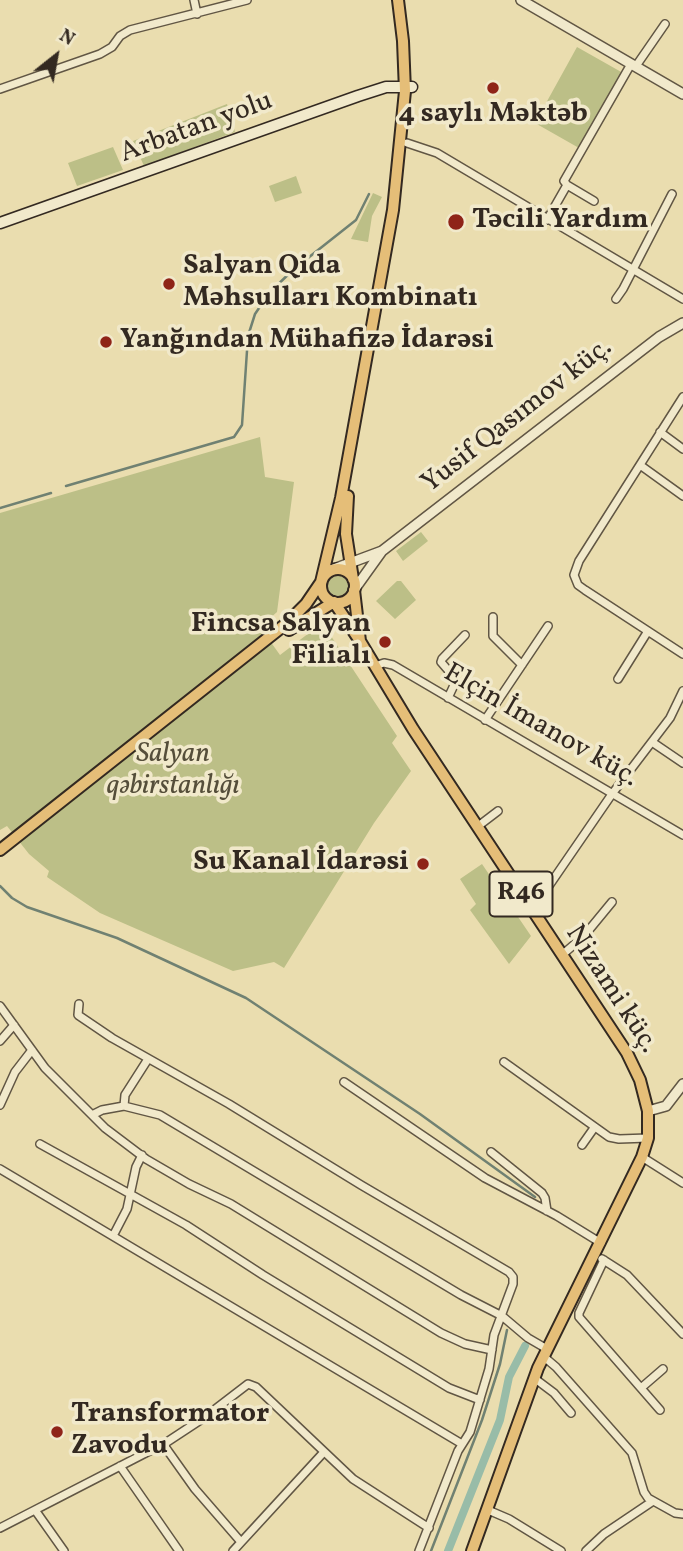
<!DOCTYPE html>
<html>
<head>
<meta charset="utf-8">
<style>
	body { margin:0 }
	#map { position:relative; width:683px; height:1551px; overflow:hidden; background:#eaddaf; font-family:Vollkorn,serif }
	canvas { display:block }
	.north { position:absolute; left:21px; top:21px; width:70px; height:70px; -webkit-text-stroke:5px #f1e9cb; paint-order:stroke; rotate:31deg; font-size:19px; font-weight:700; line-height:28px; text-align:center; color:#332921 }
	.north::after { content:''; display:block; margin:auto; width:24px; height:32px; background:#332921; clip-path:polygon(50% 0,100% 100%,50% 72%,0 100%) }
</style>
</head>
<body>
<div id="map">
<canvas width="683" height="1551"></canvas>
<div class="north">N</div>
</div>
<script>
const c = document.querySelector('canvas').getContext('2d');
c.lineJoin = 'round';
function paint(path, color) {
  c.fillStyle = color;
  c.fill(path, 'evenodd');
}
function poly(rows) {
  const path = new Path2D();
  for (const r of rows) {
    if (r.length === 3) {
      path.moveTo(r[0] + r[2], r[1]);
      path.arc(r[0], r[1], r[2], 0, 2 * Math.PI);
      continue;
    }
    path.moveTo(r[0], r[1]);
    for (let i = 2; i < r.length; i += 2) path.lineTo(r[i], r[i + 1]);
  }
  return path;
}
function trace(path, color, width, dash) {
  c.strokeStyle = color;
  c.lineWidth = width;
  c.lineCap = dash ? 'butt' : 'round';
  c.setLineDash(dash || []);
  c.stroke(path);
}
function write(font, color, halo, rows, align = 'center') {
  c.font = font + ' Vollkorn,serif';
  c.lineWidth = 7;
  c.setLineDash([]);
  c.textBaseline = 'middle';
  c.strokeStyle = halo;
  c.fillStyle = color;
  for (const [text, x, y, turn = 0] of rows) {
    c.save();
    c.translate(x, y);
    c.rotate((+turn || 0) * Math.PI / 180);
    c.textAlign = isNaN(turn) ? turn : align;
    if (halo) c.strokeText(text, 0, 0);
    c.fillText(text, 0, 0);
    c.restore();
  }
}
paint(poly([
	[577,47,623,73,579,148,535,123],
	[227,104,235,132,144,166,133,141],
	[113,147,123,170,77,186,68,163],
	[296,176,302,193,275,202,269,186],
	[373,193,382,197,372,216,368,242,351,239],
	[260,437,265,477,294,482,277,612,260,627,280,655,313,630,319,631,327,630,397,736,392,743,411,771,374,823,284,968,274,962,233,971,100,913,47,877,49,871,29,854,7,826,0,830,0,513],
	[421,532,428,541,403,561,396,551],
	[338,586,10],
	[397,581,401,581,416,600,395,619,376,601],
	[482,864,531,936,509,964,470,910,476,904,460,879]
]), '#bcbf87');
trace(poly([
	[66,486,234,437,242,425,248,336,255,314,270,292,294,269,356,220,369,194],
	[0,508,51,493],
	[0,886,12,898,27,907,117,938,246,998,420,1114,535,1197],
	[431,1551,482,1420,500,1364,507,1330]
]), '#708172', 2.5);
trace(poly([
	[448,1551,500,1420,509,1377,525,1346]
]), '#98bca8', 8);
const minor = poly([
	[194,0,197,14],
	[636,66,665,24],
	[0,89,100,54,112,47,120,36,130,30,247,0],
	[407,143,437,153,683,299],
	[594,201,567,185,564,181,631,64],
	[547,220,567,185],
	[616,299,623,289,672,194],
	[683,397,579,561,574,575,578,585,585,590,683,654],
	[660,432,683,449],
	[640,465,683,496],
	[493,617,493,636,522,665],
	[375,666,384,663,393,665,683,835],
	[618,679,648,631],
	[448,698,455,683,454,677,441,662,442,659,465,635],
	[485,720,548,626],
	[652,742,683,763],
	[477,827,498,811],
	[529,906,544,893,612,794,670,718,683,691],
	[562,955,584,936,612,902],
	[79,1004,78,1015,112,1038,229,1104,361,1185,509,1272,513,1277,513,1284,494,1335,489,1369,470,1432,458,1451,419,1551],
	[0,1006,45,1068,105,1128,146,1159,189,1184,231,1204,441,1333,465,1344,492,1350],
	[0,1041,14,1025],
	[504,1062,609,1137,619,1139,648,1138],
	[344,1082,485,1178,557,1216,601,1243],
	[0,1105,15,1072,32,1050],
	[124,1106,125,1095,148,1059],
	[92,1115,102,1110,124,1106,160,1115,461,1295,502,1316,528,1338,547,1349],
	[40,1144,186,1225,263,1275,449,1388,480,1400],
	[582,1145,594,1128],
	[491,1152,542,1193,545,1198,547,1211],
	[642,1157,683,1183],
	[0,1169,462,1444],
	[113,1236,127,1209,136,1167,142,1155],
	[602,1259,627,1275,683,1334],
	[604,1260,579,1313,579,1317,660,1410],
	[543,1356,556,1367,632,1453,644,1492,648,1498,675,1513,683,1514],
	[534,1378,554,1393,571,1413],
	[641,1388,663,1369],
	[163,1444,195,1489,241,1542],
	[120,1466,179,1551],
	[35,1510,64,1551],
	[488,1510,509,1519,561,1551],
	[0,1528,167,1442,205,1417,248,1384,256,1387,353,1479,429,1528],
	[233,1551,324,1452],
	[586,1551,604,1534,653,1501]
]);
const tertiary = poly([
	[521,0,683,94],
	[382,551,659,337,683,323],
	[331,570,382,551,354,590],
	[648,1111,666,1106,683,1084]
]);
const secondary = poly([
	[0,223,358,96,386,87,412,87]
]);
const primary = poly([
	[348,496,346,534,353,579],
	[338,586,17],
	[289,630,334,602,360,641,354,590],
	[360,641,413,729,627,1053,640,1080,648,1111,648,1138,642,1157,538,1368,472,1551],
	[0,850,287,623,306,604,321,582,341,498,393,210,405,91,403,41,398,0]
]);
trace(minor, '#615644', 10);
trace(tertiary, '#615644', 12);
trace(secondary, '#332921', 13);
trace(primary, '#332921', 14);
trace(minor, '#f1e9cb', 7);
trace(tertiary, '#f1e9cb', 9);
trace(secondary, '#f1e9cb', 10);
trace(primary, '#e5be78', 10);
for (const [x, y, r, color] of [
	[493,88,7,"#8f2418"],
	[456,222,9,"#8f2418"],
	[169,284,7,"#8f2418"],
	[106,342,7,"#8f2418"],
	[385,642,7,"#8f2418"],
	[423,864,7,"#8f2418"],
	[57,1432,7,"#8f2418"]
]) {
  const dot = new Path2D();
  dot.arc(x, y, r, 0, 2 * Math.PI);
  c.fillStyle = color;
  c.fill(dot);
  trace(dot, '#f1e9cb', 2.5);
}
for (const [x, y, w] of [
	[521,894,63]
]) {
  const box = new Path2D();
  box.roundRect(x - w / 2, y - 22.5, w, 45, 5);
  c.fillStyle = '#f1e9cb';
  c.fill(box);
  trace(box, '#332921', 2);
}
write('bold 26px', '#332921', null, [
	["R46",521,894]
]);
write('bold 28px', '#332921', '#f1e9cb', [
	["4 saylı Məktəb",493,116,"center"],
	["Təcili Yardım",472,222],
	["Salyan Qida",183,268],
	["Məhsulları Kombinatı",183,300],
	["Yanğından Mühafizə İdarəsi",120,342],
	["Fincsa Salyan",371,626,"right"],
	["Filialı",371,658,"right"],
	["Su Kanal İdarəsi",409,864,"right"],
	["Transformator",71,1416],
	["Zavodu",71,1448]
], 'left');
write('28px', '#332921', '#f1e9cb', [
	["Arbatan yolu",197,129,-20],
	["Yusif Qasımov küç.",518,417,-38],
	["Elçin İmanov küç.",540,727,30],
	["Nizami küç.",610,990,57]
]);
write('italic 28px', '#554e3a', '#f1e9cb', [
	["Salyan",173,756],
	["qəbirstanlığı",173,788]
]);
</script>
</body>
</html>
